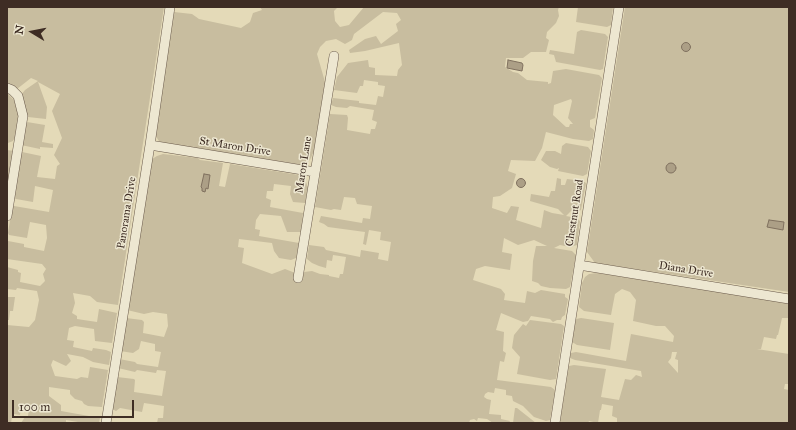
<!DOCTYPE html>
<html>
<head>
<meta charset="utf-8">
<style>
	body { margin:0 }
	#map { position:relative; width:796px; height:430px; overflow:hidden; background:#e4dab8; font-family:"IM FELL Great Primer",serif }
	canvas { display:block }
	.frame { position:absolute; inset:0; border:8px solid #3e2d24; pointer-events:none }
	.north { position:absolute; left:12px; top:12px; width:40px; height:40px; -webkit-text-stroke:3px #ede7d1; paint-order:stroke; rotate:280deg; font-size:11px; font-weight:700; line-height:16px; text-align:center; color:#3e2d24 }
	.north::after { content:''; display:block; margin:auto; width:14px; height:18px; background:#3e2d24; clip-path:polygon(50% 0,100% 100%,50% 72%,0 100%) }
	.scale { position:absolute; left:12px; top:400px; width:122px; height:18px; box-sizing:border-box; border:2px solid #3e2d24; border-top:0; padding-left:5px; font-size:12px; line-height:14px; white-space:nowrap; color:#3e2d24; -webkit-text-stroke:3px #ede7d1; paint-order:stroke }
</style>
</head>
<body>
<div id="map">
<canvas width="796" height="430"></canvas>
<div class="frame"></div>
<div class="north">N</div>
<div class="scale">100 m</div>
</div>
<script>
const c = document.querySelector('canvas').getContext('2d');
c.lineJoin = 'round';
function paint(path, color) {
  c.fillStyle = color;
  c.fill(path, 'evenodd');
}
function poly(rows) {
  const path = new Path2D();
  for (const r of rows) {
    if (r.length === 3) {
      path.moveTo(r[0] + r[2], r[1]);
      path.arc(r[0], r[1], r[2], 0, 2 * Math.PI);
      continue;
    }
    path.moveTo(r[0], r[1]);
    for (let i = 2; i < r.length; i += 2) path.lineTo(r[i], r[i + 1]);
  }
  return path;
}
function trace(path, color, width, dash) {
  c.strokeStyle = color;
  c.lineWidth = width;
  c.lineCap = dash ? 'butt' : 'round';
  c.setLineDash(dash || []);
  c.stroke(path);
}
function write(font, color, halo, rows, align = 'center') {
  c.font = font + ' "IM FELL Great Primer",serif';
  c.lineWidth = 3;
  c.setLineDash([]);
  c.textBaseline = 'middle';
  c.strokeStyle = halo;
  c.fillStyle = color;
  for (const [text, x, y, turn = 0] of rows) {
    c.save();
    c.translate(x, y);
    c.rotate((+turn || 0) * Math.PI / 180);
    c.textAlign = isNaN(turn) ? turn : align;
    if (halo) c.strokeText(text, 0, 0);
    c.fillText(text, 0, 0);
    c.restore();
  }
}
paint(poly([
	[7,7,164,7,118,305,97,302,90,296,73,293,75,303,72,313,77,316,77,319,97,322,99,309,117,313,112,343,95,341,94,329,75,326,69,328,67,340,74,341,73,347,92,351,93,348,106,350,111,352,109,365,93,362,83,357,67,354,71,361,66,366,53,360,51,365,55,376,77,379,81,377,88,378,90,367,108,370,102,407,88,406,84,404,82,401,75,399,70,394,70,390,49,387,49,396,61,405,61,411,100,418,99,423,84,423,66,420,66,422,62,422,61,423,21,423,25,417,28,416,29,408,21,407,20,415,14,414,12,417,11,423,7,423,7,325,29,327,35,320,39,300,37,291,17,288,16,290,7,289,7,267,18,270,18,272,21,273,20,282,40,286,45,281,43,274,46,269,42,264,7,259,7,242,8,241,24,244,24,247,44,251,47,238,46,225,30,222,27,238,9,235,8,233,12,207,14,206,49,212,53,190,35,186,33,202,16,199,14,198,20,153,22,152,41,156,37,177,55,179,57,166,60,164,54,155,62,138,52,111,60,94,38,82,47,107,46,119,28,117,26,116,21,95,25,90,38,81,31,78,17,89,7,82],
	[260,7,338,7,334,11,335,21,340,27,349,25,364,7,559,7,558,10,559,16,556,23,547,32,546,38,549,40,546,52,531,52,523,58,506,58,505,67,513,72,518,73,527,80,548,82,548,84,551,83,553,71,566,69,599,75,602,78,595,118,590,120,590,127,594,130,593,139,589,141,573,139,546,132,542,148,535,161,511,160,508,171,516,174,512,188,500,196,493,197,492,208,507,213,511,206,519,207,516,220,541,228,544,210,552,213,564,215,558,209,530,201,531,194,549,197,551,191,555,191,557,178,561,179,561,185,565,185,567,179,583,181,586,183,581,210,577,212,571,211,566,216,577,218,580,221,577,245,570,247,560,245,554,248,572,251,576,255,570,287,566,289,550,288,541,286,538,283,532,281,533,261,536,246,547,246,534,240,518,245,504,238,502,252,512,254,510,270,485,266,476,269,473,280,501,289,505,294,504,300,525,303,527,291,535,293,541,290,565,294,565,297,568,299,565,315,562,317,561,320,557,320,553,322,550,319,531,316,528,321,523,322,501,313,496,330,504,332,503,351,506,353,504,362,500,361,497,380,551,387,555,390,550,420,546,421,534,417,523,406,513,401,512,396,506,395,506,390,495,388,494,393,488,392,485,394,484,397,487,399,491,400,489,414,501,415,501,419,510,421,509,423,493,423,487,419,478,418,477,421,474,419,470,420,469,423,157,423,158,418,163,418,164,406,144,403,142,412,120,408,116,411,112,409,117,377,134,379,135,380,134,392,162,396,166,371,157,370,156,373,137,370,135,372,118,368,119,359,135,362,137,364,158,367,161,352,155,351,155,344,141,341,139,349,133,353,120,351,126,318,142,320,144,322,143,333,164,337,168,326,167,314,153,312,144,314,127,310,149,165,152,159,157,156,163,154,198,158,200,160,223,163,219,186,225,187,230,164,299,175,304,178,302,182,306,182,308,187,305,203,293,202,290,194,291,186,274,184,273,191,267,191,266,198,271,200,270,207,303,213,301,232,287,232,281,216,260,214,256,220,255,229,260,230,259,236,299,243,296,258,291,260,279,258,274,251,272,243,239,239,238,247,244,248,242,263,272,274,285,269,303,276,304,272,312,271,320,274,329,275,329,276,339,278,340,274,343,274,346,257,333,255,332,261,327,260,326,268,319,266,312,263,307,259,309,245,324,247,326,250,360,257,361,250,379,253,378,259,388,261,391,242,380,240,381,232,369,230,366,245,363,244,365,232,328,227,324,224,319,222,321,216,362,223,363,218,370,219,372,206,357,204,355,198,344,197,341,210,334,209,331,210,315,207,330,114,347,115,348,118,347,130,370,134,371,129,375,129,377,122,372,120,374,110,350,106,347,108,336,107,331,105,333,98,359,101,359,103,376,105,378,96,383,97,385,86,378,85,378,82,364,80,363,86,360,86,357,93,334,90,337,77,348,63,368,60,369,67,375,68,375,75,397,76,398,70,402,65,399,43,365,51,350,53,349,50,365,39,376,36,381,44,398,31,396,24,401,20,397,13,383,12,354,34,352,40,345,44,336,39,326,41,320,47,317,54,325,82,314,151,310,160,303,165,164,144,159,141,155,135,174,12,192,14,199,19,241,28,250,22,253,13,262,10],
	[571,99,572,101,568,118,573,124,570,124,569,127,566,127,553,115,554,105],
	[578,7,613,7,611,25,607,27,576,22],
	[625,7,789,7,789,292,595,263,587,252],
	[581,30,605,34,608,37,603,69,600,70,556,62,554,55,549,54,550,50,574,54,577,32],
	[7,93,14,100,20,121,18,132,13,141,8,143,7,143],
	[27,122,45,125,42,142,53,144,53,148,40,147,40,149,21,145,25,124],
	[566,143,588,147,591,151,587,174,583,176,558,171,559,168,557,169,550,167,541,160,546,151,555,151,561,154,562,146],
	[7,150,14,151,7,191],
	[597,273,789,303,789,318,782,318,778,335,777,335,776,339,764,337,761,349,757,349,789,354,789,384,785,384,784,389,789,390,789,423,617,423,617,418,612,416,613,406,602,404,601,410,600,410,598,423,589,421,588,423,563,423,560,421,569,366,574,365,606,369,601,397,619,400,625,379,631,380,636,375,642,377,641,371,575,360,570,358,571,353,576,352,626,361,631,334,673,342,674,336,665,326,656,326,633,321,636,300,630,292,622,289,615,294,611,315,584,311,579,307,582,283,585,277,589,274],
	[672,352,677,352,675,359,678,360,678,373,668,362,671,358],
	[7,297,15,297,13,311,10,311,9,320,7,320],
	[581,318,614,323,610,350,577,345,572,342,576,319],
	[530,320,561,324,564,326,556,379,550,380,517,374,520,357,512,348,514,335,523,324,526,326],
	[515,408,517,408,536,423,513,423]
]), '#c8bd9f');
const water = poly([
	[686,47,4.5],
	[508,60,522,63,523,65,522,71,507,68,508,60],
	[671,168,5],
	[204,174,210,175,208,189,206,188,205,192,202,191,202,188,201,187,204,174],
	[521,183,4.5],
	[769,220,784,222,783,230,767,227,769,220]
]);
paint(water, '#ac9f86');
trace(water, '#80715f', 1);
const minor = poly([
	[7,88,12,90,18,96,23,116,7,216],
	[150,145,315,172],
	[579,265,789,299],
	[298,278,334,56],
	[106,423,150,145,170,7],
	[555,423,619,7]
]);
trace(minor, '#685849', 10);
trace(minor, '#ede7d1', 9);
write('11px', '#3e2d24', '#ede7d1', [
	["St Maron Drive",235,147,9],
	["Maron Lane",304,165,-81],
	["Panorama Drive",127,213,-81],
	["Chestnut Road",575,213,-81],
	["Diana Drive",686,270,9]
]);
</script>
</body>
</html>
